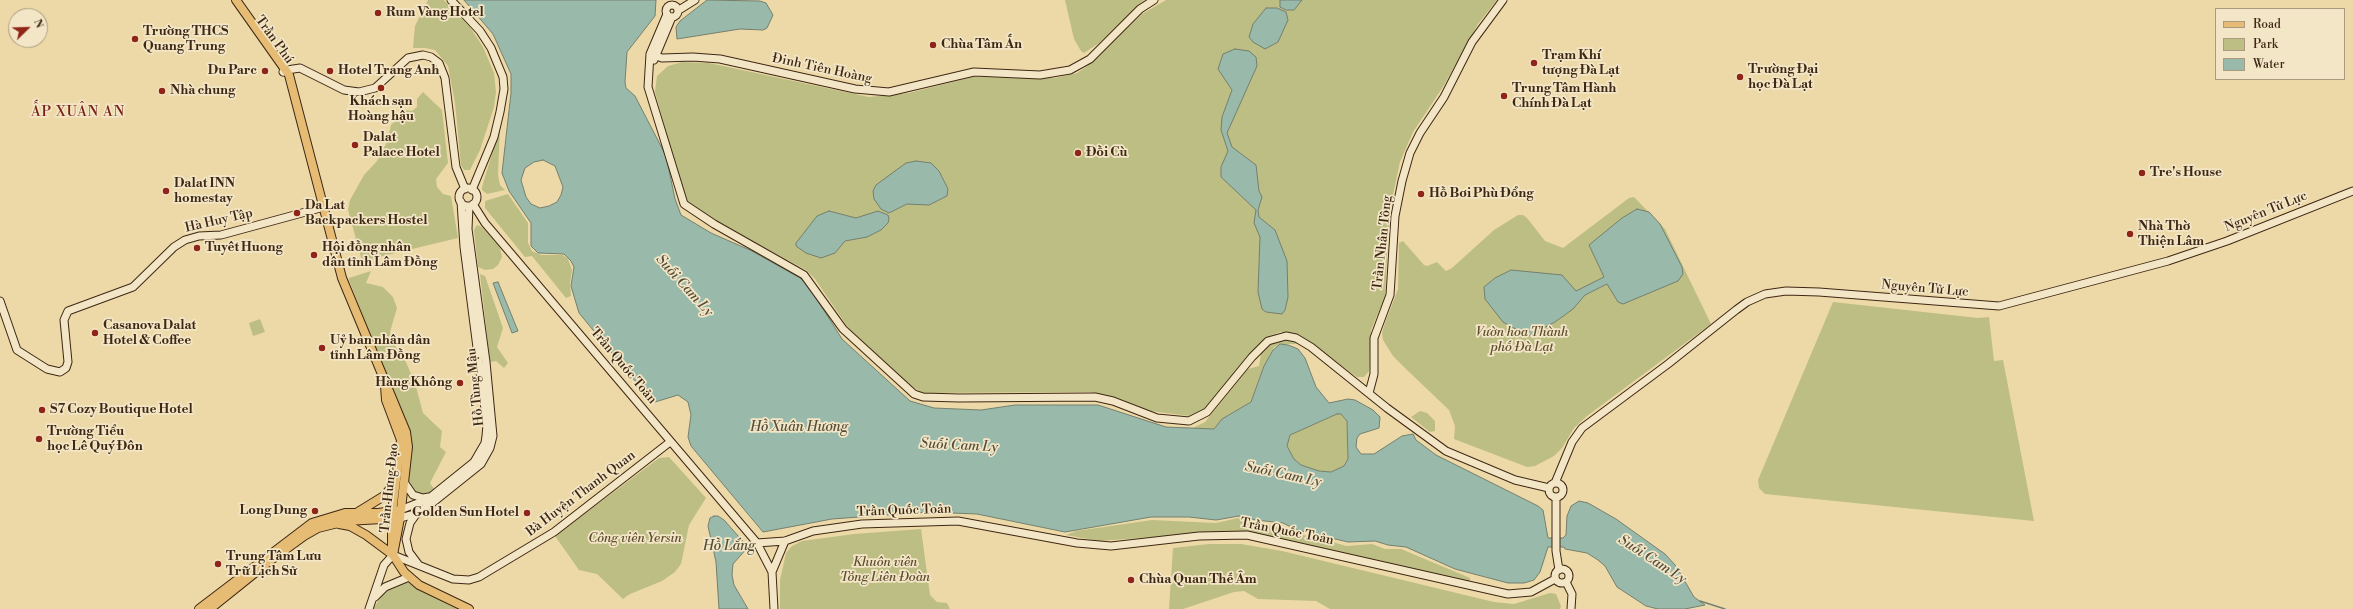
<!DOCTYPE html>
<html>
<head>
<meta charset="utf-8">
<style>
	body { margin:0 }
	#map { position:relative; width:2353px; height:609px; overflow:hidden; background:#edd9a7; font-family:"Libre Bodoni",serif }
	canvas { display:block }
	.legend { position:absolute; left:2215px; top:8px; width:130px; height:72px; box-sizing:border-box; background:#f3e6c6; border:1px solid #ab9a7f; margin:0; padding:5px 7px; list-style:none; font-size:12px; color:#3e2714 }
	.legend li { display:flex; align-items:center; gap:8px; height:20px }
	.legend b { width:20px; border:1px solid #ab9a7f }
	.north { position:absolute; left:8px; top:8px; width:40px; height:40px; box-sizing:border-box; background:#f3e6c6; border:1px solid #ab9a7f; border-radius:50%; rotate:67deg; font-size:11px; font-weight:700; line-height:16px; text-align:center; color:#3e2714 }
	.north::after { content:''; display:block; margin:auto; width:14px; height:18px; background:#8f2418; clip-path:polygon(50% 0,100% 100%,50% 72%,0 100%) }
</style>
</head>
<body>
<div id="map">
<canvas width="2353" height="609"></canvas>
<ul class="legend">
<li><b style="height:5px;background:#e6bc74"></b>Road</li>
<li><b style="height:11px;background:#bdbe84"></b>Park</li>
<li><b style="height:11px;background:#99baaa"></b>Water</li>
</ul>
<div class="north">N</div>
</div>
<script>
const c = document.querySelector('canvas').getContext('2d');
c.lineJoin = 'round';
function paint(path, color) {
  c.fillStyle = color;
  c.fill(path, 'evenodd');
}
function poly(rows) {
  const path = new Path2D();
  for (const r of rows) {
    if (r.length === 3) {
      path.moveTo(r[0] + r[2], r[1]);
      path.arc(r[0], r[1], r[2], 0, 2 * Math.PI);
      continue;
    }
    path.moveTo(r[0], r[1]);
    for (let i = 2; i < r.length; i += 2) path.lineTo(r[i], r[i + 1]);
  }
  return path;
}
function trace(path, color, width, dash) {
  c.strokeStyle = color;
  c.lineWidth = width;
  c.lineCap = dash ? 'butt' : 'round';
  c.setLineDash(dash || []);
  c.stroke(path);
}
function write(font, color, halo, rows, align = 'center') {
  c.font = font + ' "Libre Bodoni",serif';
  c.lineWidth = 3.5;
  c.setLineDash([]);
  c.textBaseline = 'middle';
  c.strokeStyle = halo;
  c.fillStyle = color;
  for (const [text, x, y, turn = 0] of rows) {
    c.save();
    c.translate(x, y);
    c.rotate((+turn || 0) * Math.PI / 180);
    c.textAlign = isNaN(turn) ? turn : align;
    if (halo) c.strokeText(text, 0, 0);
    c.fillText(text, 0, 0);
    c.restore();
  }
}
paint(poly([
	[428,0,444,0,470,27,483,47,494,73,496,92,494,107,480,150,470,170,464,170,461,165,455,103,448,66,435,50,425,48,413,48,415,26],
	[1065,0,1144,0,1099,43,1084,53,1081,51,1074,39],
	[1166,0,1497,0,1478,24,1443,87,1413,132,1400,162,1392,199,1388,236,1385,297,1371,330,1369,371,1364,377,1357,377,1299,335,1280,332,1266,338,1255,348,1204,411,1190,416,1150,411,1118,398,1089,392,923,393,909,385,849,329,815,279,806,270,702,214,685,199,655,92,657,76,668,66,682,62,709,63,869,97,909,93,972,77,1055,78,1077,73,1086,67,1142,14],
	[423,92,442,110,448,163,436,179,437,187,443,194,451,196,458,238,362,261,348,210,350,200,364,175,377,161,387,142,391,125,406,110,412,111,417,107,417,99],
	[500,127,498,175,500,185,505,190,487,194,482,190,482,187],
	[508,194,528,223,528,243,532,251,541,255,563,255,568,259,572,270,570,283,571,296,566,298,532,256,525,257,485,208,485,201],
	[1634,197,1665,229,1711,324,1587,416,1574,428,1562,448,1554,456,1535,466,1527,467,1454,439,1455,426,1449,410,1405,368,1393,356,1383,340,1382,333,1385,323,1398,289,1399,243,1403,241,1424,265,1427,266,1437,262,1446,271,1452,268,1494,230,1518,215,1523,215,1527,218,1545,241,1563,248,1629,198],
	[477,225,482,227,500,248,502,257,498,265,493,269,485,270,478,267,474,230],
	[371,271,366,283,383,287,393,297,397,308,390,332,396,348,402,353,415,383,423,413,442,431,440,447,446,452,430,483,434,489,428,494,417,493,409,486,386,375,349,280,349,278],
	[480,274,485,276,503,328,497,347,508,363,504,368,496,361,490,362],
	[1833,302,1978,318,1989,317,1994,361,2003,360,2034,521,1765,494,1759,488,1758,480],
	[260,319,265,332,253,336,249,323],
	[1279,340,1292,340,1298,344,1280,344,1274,347,1264,366,1251,402,1227,416,1214,429,1193,428,1205,422,1248,369,1259,366,1261,354,1270,344],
	[1420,411,1427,413,1435,421,1435,431,1430,432,1411,417],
	[1337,414,1341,414,1347,421,1348,459,1344,466,1331,472,1319,471,1301,465,1294,459,1287,446,1290,435],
	[669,457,706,498,689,525,681,564,675,572,662,581,630,594,623,599,597,574,579,570,555,536,659,458],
	[1238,518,1280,528,1290,534,1313,536,1346,546,1372,544,1385,549,1401,549,1470,578,1470,584,1223,532,1099,541,1066,535,1076,531,1152,520,1216,523],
	[921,529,930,595,937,602,947,603,950,609,780,609,780,580,786,553,792,546,802,541,854,534],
	[1209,544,1241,544,1282,551,1494,602,1514,604,1550,593,1556,594,1561,606,1560,609,1330,609,1316,601,1258,599,1244,591,1234,592,1183,609,1169,609,1173,548],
	[406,582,414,585,460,609,373,609,385,591,399,583]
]), '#bdbe84');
const water = poly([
	[464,0,656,0,655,16,627,52,625,82,626,88,635,96,666,156,675,199,681,215,711,233,752,251,800,278,808,285,842,339,910,401,934,408,981,410,1015,405,1098,405,1166,427,1214,429,1222,419,1251,402,1264,366,1273,350,1280,344,1288,345,1298,349,1305,358,1316,387,1329,403,1348,399,1355,400,1373,410,1380,417,1379,428,1360,434,1357,438,1356,447,1361,454,1374,454,1402,436,1413,434,1416,440,1436,455,1538,506,1543,510,1548,538,1563,538,1566,535,1567,516,1571,506,1579,501,1588,503,1616,519,1665,554,1676,566,1694,597,1705,605,1685,609,1658,609,1646,606,1617,587,1605,566,1598,560,1587,553,1565,549,1564,547,1548,547,1540,572,1534,580,1524,583,1508,583,1455,569,1406,547,1388,545,1375,541,1348,542,1297,530,1283,523,1256,520,1239,516,1216,520,1189,517,1151,517,1065,532,977,514,927,512,832,519,763,532,691,446,688,437,691,415,688,402,678,395,655,402,650,399,579,313,571,286,574,267,571,261,564,254,538,253,531,246,531,223,509,191,502,173,511,93,511,74,493,34,464,0],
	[543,160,555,166,563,187,561,195,557,202,549,206,540,208,531,204,526,197,521,180,525,168,534,162,543,160],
	[1337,414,1341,414,1347,421,1348,459,1344,466,1331,472,1319,471,1301,465,1294,459,1287,446,1290,435,1337,414],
	[707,0,760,1,766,3,773,15,767,28,763,30,740,29,677,39,676,27,680,21,707,0],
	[1280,0,1302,0,1294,10,1286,10,1280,7,1280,0],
	[1266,8,1277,8,1286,12,1288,20,1278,42,1265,49,1253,42,1249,37,1253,24,1266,8],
	[1235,49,1249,51,1256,57,1257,66,1227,133,1232,147,1256,165,1259,191,1262,197,1258,210,1259,217,1275,230,1287,261,1288,297,1285,310,1282,314,1266,312,1262,309,1258,292,1260,237,1254,223,1256,210,1221,177,1221,167,1228,151,1221,130,1222,117,1232,90,1218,69,1223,54,1235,49],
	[916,161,931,163,939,171,948,189,947,196,929,205,907,204,889,213,881,209,874,199,873,191,876,185,906,163,916,161],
	[1637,209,1649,212,1660,224,1682,267,1683,274,1678,281,1623,304,1618,302,1607,284,1585,295,1573,309,1555,322,1528,336,1503,322,1485,299,1484,287,1495,278,1511,270,1562,275,1576,291,1604,277,1589,245,1622,218,1637,209],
	[829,211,856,218,878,211,888,215,889,219,888,223,881,230,867,237,845,241,835,253,821,258,806,253,796,246,796,243,817,216,829,211],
	[498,282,518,331,512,333,493,283,498,282],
	[714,516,718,516,724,520,748,547,733,564,732,575,734,585,748,609,719,609,716,562,708,526,710,518,714,516]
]);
paint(water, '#99baaa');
trace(water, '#757f6e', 1);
trace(poly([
	[1700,601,1725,609]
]), '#757f6e', 1.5);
const secondary = poly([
	[451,0,480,31,491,48,503,77,504,89,500,112,494,137,472,190],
	[672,11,6],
	[679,10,695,0],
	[667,14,650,54,648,87,684,204,714,224,804,275,843,329,914,394,923,397,959,398,1095,397,1113,401,1157,418,1189,421,1207,412,1252,357,1268,341,1286,336,1296,338,1311,347,1387,408,1446,451,1515,480,1549,488],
	[650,54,662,58,693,57,720,59,855,89,889,92,974,72,1040,75,1070,70,1090,59,1140,9,1154,0],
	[654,60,672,17],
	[283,72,287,70,300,68,344,90,359,92,375,88,408,58,423,55,431,57,439,63,445,78,456,167,465,189],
	[468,197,9],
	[473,204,485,223,757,543,785,541,813,531,862,524,958,521,1077,543,1111,546,1199,536,1247,535,1508,594,1531,592,1555,579],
	[0,301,17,350,47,369,60,372,66,368,68,362,64,320,68,311,133,287,174,247,185,240,199,236,221,235,324,207],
	[1369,393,1374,374,1374,338,1390,295,1395,216,1402,181,1410,153,1420,133,1444,97,1472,42,1503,0],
	[404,482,413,495,423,498,429,497],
	[1555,483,1572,442,1582,428,1668,364,1736,310,1747,302,1765,294,1786,291,1819,292,1999,306,2168,261,2227,241,2353,191],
	[1556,490,7],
	[1556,497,1556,551,1559,570],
	[400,510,428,499,474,462,485,443,486,436,487,425,464,247,461,202],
	[417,513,410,523,406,539,409,552,418,564],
	[400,518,415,514,431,504,481,464,490,448,493,436,486,362,468,229,469,206],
	[757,543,772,572,774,609],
	[1562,576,7],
	[772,572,785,541],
	[1566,582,1572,594,1571,609],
	[375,597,385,587,409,577],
	[369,609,384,565,393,555,453,579,469,580,479,577,554,532,670,442]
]);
const primary = poly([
	[236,0,289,75,342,278,406,432,408,447,400,518,393,555,404,572,419,585,469,609],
	[385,386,386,400,401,440,392,512,392,546],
	[358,512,384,496,395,483],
	[339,524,350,526,366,535,393,555],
	[199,609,312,523,345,513,378,513,400,510],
	[210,609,271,560,304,536,318,528,346,521,400,518]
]);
trace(secondary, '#3e2714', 9);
trace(primary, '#3e2714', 10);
trace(secondary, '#f3e6c6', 7);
trace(primary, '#e6bc74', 8);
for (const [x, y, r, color] of [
	[378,13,4,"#8f2418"],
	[135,39,4,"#8f2418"],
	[933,45,4,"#8f2418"],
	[1534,63,4,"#8f2418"],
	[265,71,4,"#8f2418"],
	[330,71,4,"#8f2418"],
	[1740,77,4,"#8f2418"],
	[381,88,4,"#8f2418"],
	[162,91,4,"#8f2418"],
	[1504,96,4,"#8f2418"],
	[355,145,4,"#8f2418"],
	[1078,153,4,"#8f2418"],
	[2142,173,4,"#8f2418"],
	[166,191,4,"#8f2418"],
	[1421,194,4,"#8f2418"],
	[297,213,4,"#8f2418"],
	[2130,234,4,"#8f2418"],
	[197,248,4,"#8f2418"],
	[314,255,4,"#8f2418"],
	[95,333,4,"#8f2418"],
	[322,348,4,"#8f2418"],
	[460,383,4,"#8f2418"],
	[42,410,4,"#8f2418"],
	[39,439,4,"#8f2418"],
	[315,511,4,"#8f2418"],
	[527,513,4,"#8f2418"],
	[218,564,4,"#8f2418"],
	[1131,580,4,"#8f2418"]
]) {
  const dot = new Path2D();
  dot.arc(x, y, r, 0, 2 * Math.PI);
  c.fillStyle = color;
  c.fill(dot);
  trace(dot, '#f3e6c6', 1.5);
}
write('bold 13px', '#3e2714', '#f3e6c6', [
	["Rum Vàng Hotel",386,13],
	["Trường THCS",143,32],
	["Quang Trung",143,47],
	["Chùa Tâm Ấn",941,45],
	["Trạm Khí",1542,56],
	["tượng Đà Lạt",1542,71],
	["Trường Đại",1748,70],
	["học Đà Lạt",1748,85],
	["Du Parc",257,71,"right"],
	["Hotel Trang Anh",338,71],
	["Trung Tâm Hành",1512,89],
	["Chính Đà Lạt",1512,104],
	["Nhà chung",170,91],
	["Khách sạn",381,102,"center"],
	["Hoàng hậu",381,117,"center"],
	["Dalat",363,138],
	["Palace Hotel",363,153],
	["Đồi Cù",1086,153],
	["Tre's House",2150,173],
	["Dalat INN",174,184],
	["homestay",174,199],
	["Hồ Bơi Phù Đổng",1429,194],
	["Da Lat",305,206],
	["Backpackers Hostel",305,221],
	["Nhà Thờ",2138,227],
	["Thiện Lâm",2138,242],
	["Tuyêt Huong",205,248],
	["Hội đồng nhân",322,248],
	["dân tỉnh Lâm Đồng",322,263],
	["Casanova Dalat",103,326],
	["Hotel & Coffee",103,341],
	["Uỷ ban nhân dân",330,341],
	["tỉnh Lâm Đồng",330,356],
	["Hàng Không",452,383,"right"],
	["S7 Cozy Boutique Hotel",50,410],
	["Trường Tiểu",47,432],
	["học Lê Quý Đôn",47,447],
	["Long Dung",307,511,"right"],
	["Golden Sun Hotel",519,513,"right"],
	["Trung Tâm Lưu",226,557],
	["Trữ Lịch Sử",226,572],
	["Chùa Quan Thế Âm",1139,580]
], 'left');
write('13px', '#3e2714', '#f3e6c6', [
	["Trần Phú",274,40,54],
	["Đinh Tiên Hoàng",822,69,12],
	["Nguyên Tử Lực",2266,212,-22],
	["Hà Huy Tập",219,221,-13],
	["Trần Nhân Tông",1383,243,-84],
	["Nguyên Tử Lực",1925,289,5],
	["Trần Quốc Toản",623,366,50],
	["Hồ Tùng Mậu",476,387,-96],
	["Trần Hưng Đạo",390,488,-84],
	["Bà Huyện Thanh Quan",581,494,-37],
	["Trần Quốc Toản",904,511,-2],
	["Trần Quốc Toản",1287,532,11]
]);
write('italic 13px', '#5e4d30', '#f3e6c6', [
	["Vườn hoa Thành",1522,333],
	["phố Đà Lạt",1522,348],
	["Công viên Yersin",635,539],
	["Khuôn viên",885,563],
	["Tổng Liên Đoàn",885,578]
]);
c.letterSpacing = '1px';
write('14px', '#7a1f14', '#f3e6c6', [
	["ẤP XUÂN AN",78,113]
]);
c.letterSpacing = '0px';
write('italic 14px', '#554c3a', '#f3e6c6', [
	["Suối Cam Ly",684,286,48],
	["Hồ Xuân Hương",799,428],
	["Suối Cam Ly",959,446,3],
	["Suối Cam Ly",1283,475,12],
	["Hồ Lắng",729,547],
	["Suối Cam Ly",1652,560,33]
]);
</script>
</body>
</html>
